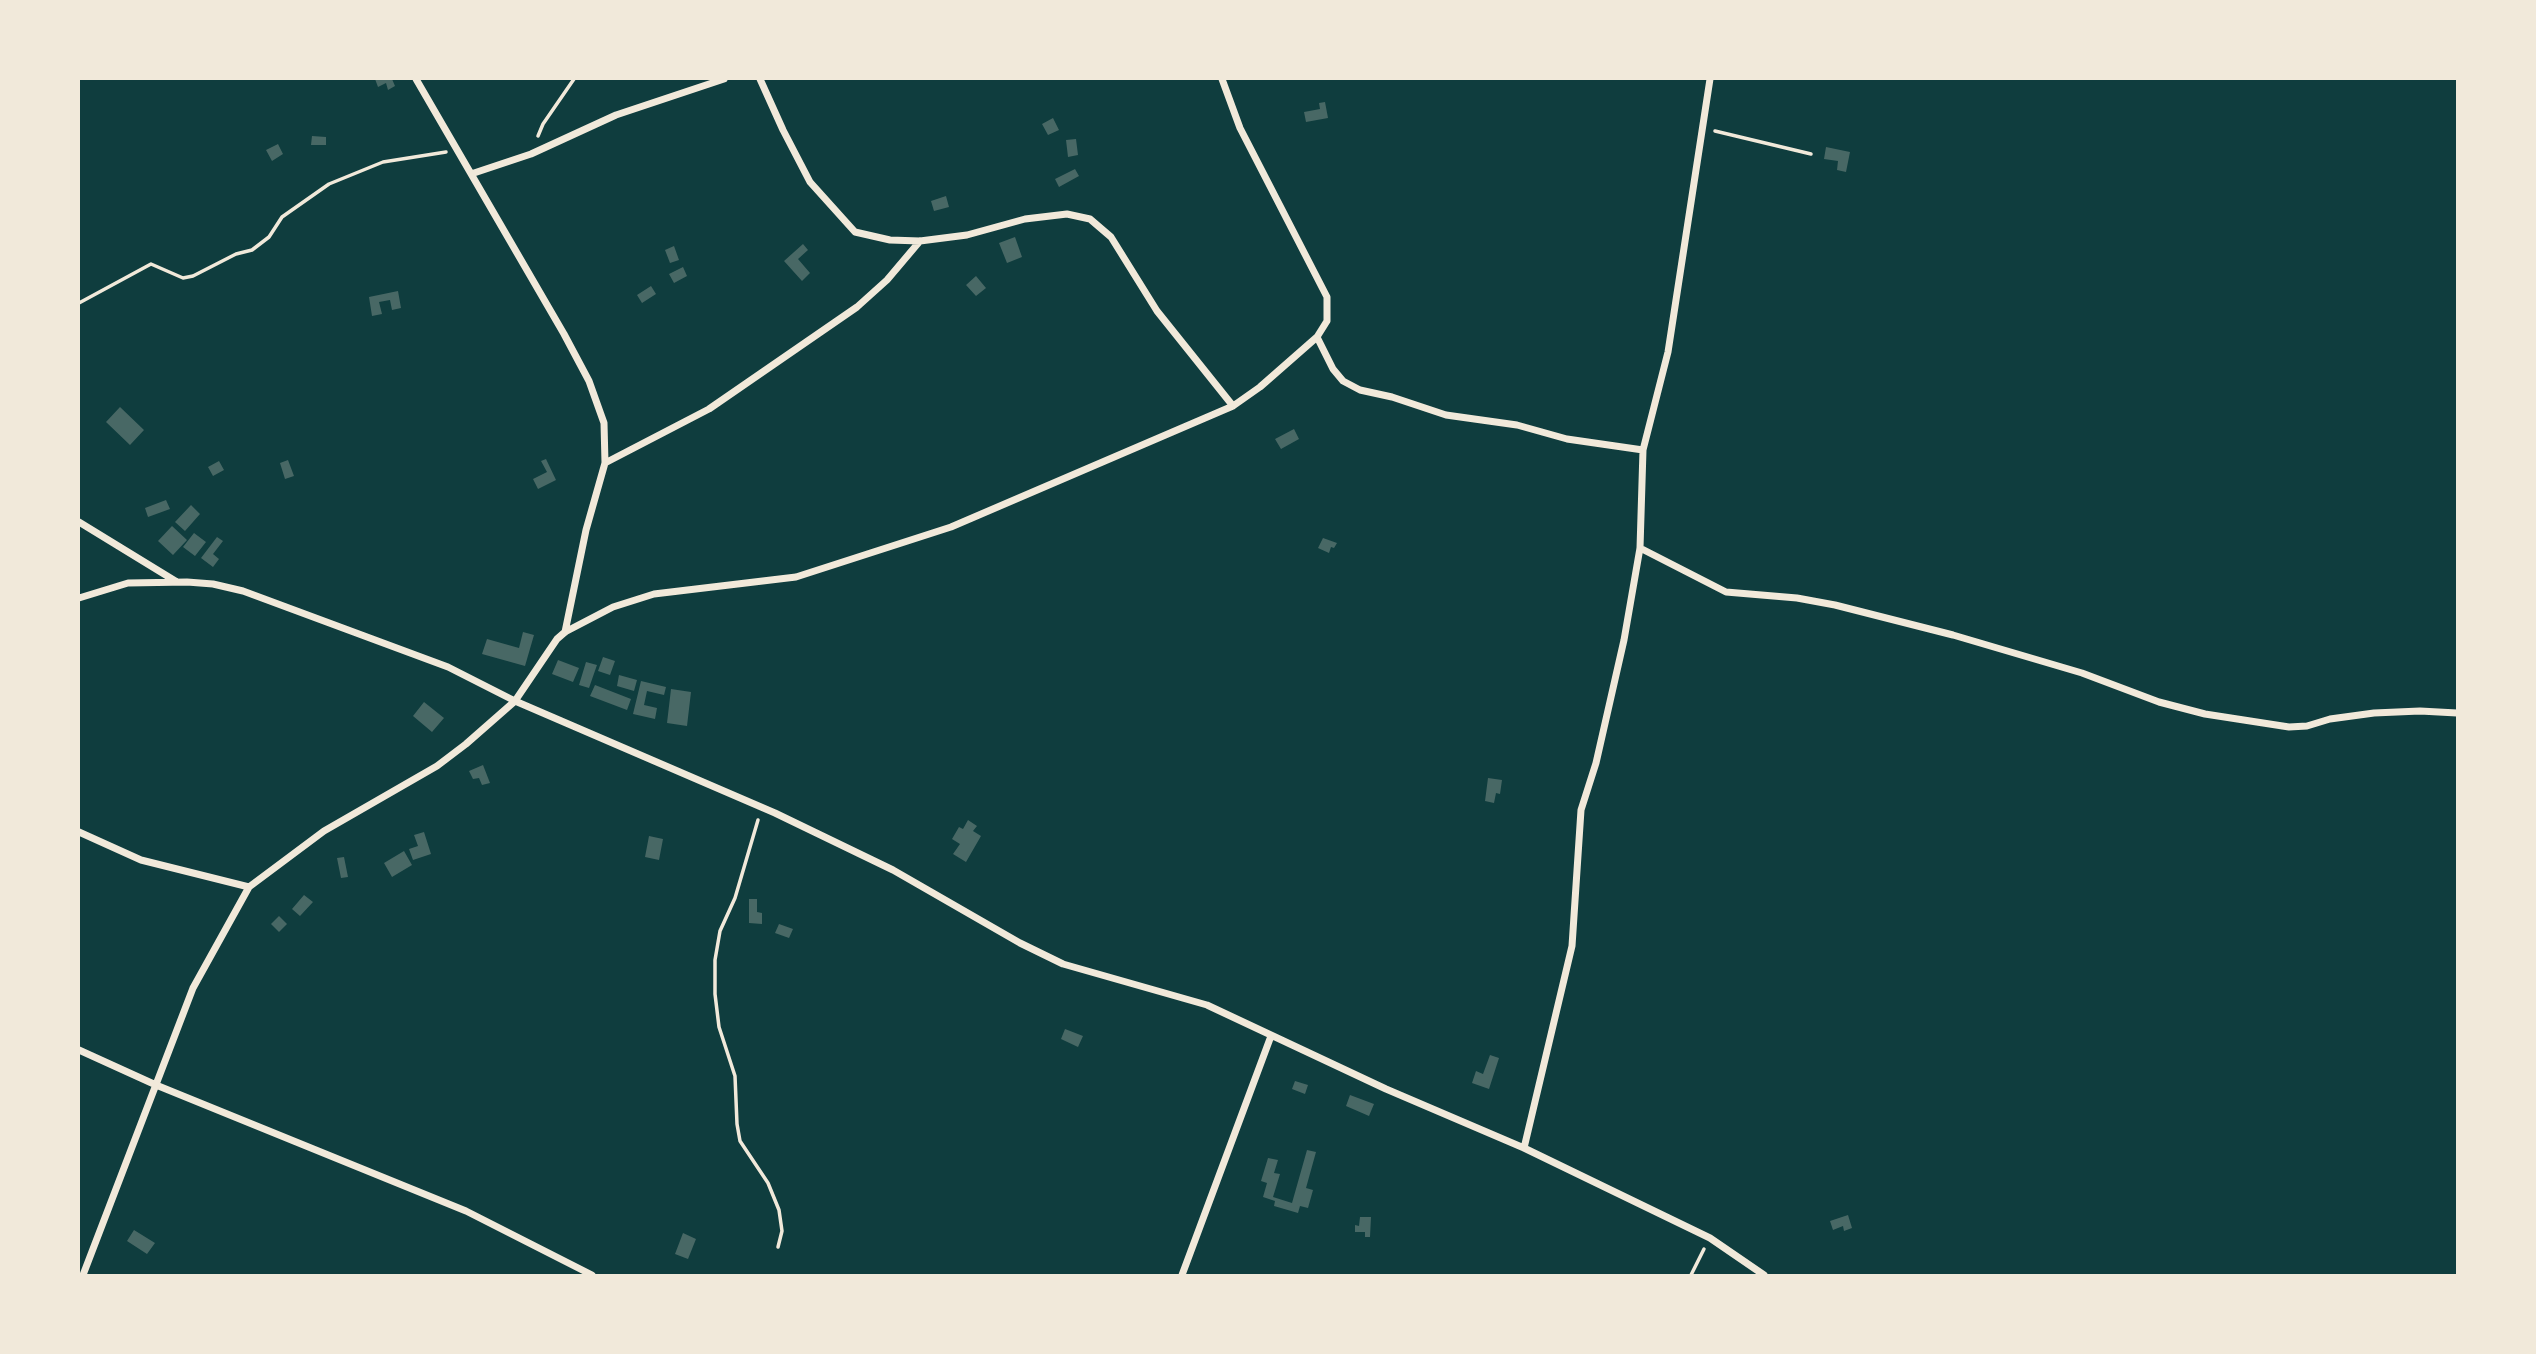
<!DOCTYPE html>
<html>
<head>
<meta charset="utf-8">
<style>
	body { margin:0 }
	#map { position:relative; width:2536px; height:1354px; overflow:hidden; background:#0f3d3e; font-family:Rubik,sans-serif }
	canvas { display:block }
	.frame { position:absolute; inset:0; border:80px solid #f1e9da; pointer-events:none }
</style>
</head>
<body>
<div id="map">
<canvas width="2536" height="1354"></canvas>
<div class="frame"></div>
</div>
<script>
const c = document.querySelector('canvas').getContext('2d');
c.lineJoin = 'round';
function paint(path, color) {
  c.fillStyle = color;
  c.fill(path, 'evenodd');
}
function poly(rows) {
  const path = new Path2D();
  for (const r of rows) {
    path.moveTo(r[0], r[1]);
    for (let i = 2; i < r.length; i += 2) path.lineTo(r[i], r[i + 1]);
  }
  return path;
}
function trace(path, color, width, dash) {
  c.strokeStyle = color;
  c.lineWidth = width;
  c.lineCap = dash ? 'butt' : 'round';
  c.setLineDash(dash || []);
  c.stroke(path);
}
paint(poly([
	[375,79,392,79,395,86,388,90,386,83,378,87],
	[1325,102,1328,118,1306,122,1304,112,1320,109,1319,103],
	[1053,118,1059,130,1048,135,1042,124],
	[312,136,326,137,326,145,311,145],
	[1076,139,1078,155,1068,157,1066,140],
	[278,144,283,154,272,161,266,150],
	[1826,147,1850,152,1846,172,1837,170,1838,161,1824,159],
	[1075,169,1079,176,1059,187,1055,179],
	[946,196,949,207,934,211,931,201],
	[1015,237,1022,257,1007,263,999,243],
	[803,244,808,250,798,259,810,273,802,281,784,261],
	[674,246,679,260,670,263,665,250],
	[683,267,687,276,674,283,669,274],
	[976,276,986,288,976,296,966,285],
	[651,286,656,294,642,303,637,295],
	[398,291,401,308,392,310,390,300,379,302,382,314,372,316,369,297],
	[120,407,144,430,130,445,106,422],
	[1294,429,1299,439,1281,449,1275,439],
	[546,459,556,480,538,489,533,479,547,472,541,461],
	[288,460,294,476,285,479,280,463],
	[219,461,224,470,213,476,208,467],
	[166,500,170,509,148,517,145,508],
	[191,505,200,514,185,531,175,522],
	[172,526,187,540,173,555,158,541],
	[194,533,206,542,195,556,183,547],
	[217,537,223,541,213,554,219,559,213,567,201,558],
	[1323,538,1337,543,1334,548,1331,547,1329,553,1318,548],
	[523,632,534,635,525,666,482,654,487,639,519,648],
	[603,657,615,661,610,675,598,671],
	[558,660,579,668,573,682,552,674],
	[586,662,597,665,589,688,579,685],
	[619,675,637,680,634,691,617,686],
	[641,681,666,687,664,695,647,691,644,705,657,708,655,719,633,714],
	[595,685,631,699,627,710,590,696],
	[671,689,691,692,687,726,667,723],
	[424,702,444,718,432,732,413,716],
	[483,765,490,783,482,785,479,778,473,779,469,771],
	[1488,778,1502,780,1500,794,1496,793,1494,803,1485,801],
	[968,820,977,826,973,831,981,836,966,862,953,854,960,844,952,839,959,827,963,829],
	[424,832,431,854,413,860,409,849,418,846,414,835],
	[649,836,663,839,659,860,645,857],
	[404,851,412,865,392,877,384,863],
	[344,857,348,877,341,878,337,858],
	[304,895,313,902,300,916,292,909],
	[749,899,757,899,757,912,762,913,762,924,749,923],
	[279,916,287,924,279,932,271,924],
	[779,924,793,929,789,938,775,933],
	[1065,1029,1083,1036,1078,1047,1061,1039],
	[1490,1055,1499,1058,1489,1089,1472,1083,1476,1071,1483,1074],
	[1295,1081,1308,1085,1305,1094,1292,1089],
	[1350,1095,1374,1104,1369,1116,1346,1106],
	[1307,1150,1316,1152,1306,1188,1313,1190,1308,1208,1300,1206,1298,1213,1274,1206,1275,1201,1263,1197,1267,1183,1261,1181,1268,1158,1278,1160,1274,1173,1280,1174,1273,1197,1292,1203],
	[1848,1215,1852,1228,1844,1231,1843,1226,1833,1230,1830,1221],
	[1360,1217,1371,1217,1370,1237,1365,1237,1365,1232,1355,1232,1355,1225,1359,1226],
	[134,1230,155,1243,147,1254,127,1241],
	[683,1233,696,1239,688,1259,675,1254]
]), '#486865');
trace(poly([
	[1715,131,1811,154],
	[538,136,543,124,574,79],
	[79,303,151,264,183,278,193,276,236,254,252,250,269,237,282,217,329,184,383,162,446,152],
	[758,820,735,898,720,931,715,960,715,994,719,1027,735,1076,737,1124,740,1141,768,1183,779,1210,782,1231,778,1247],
	[1691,1275,1704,1249]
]), '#f1e9da', 3.5);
trace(poly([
	[416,79,564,334,589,381,604,423,605,463,586,530,565,632],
	[760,79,783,130,810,182,855,232,890,240,920,241,967,235,1025,219,1067,214,1090,219,1111,237,1157,311,1233,406],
	[471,174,531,154,616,115,724,79],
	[1317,337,1333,369,1343,381,1360,390,1392,397,1446,415,1517,425,1567,439,1643,450],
	[605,463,709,409,857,307,887,280,920,241],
	[79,522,177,582],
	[1640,548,1726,592,1797,598,1835,605,1953,635,2082,673,2159,702,2205,714,2289,727,2307,726,2330,719,2374,713,2420,711,2457,713],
	[79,598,128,583,187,582,213,584,243,591,448,667,515,701,775,813,893,870,1020,943,1063,964,1207,1005,1386,1089,1524,1148,1710,1238,1764,1275],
	[79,832,141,860,249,887],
	[79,1050,156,1085,466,1211,592,1275],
	[1524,1148,1572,946,1581,810,1596,763,1624,640,1640,548,1643,450,1668,352,1710,79],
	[83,1275,193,988,249,887,324,831,437,766,466,744,515,701,557,639,565,632,613,607,654,594,796,577,951,527,1233,406,1260,387,1317,337,1327,321,1327,297,1240,128,1222,79],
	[1182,1275,1271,1036]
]), '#f1e9da', 7);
</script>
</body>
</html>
